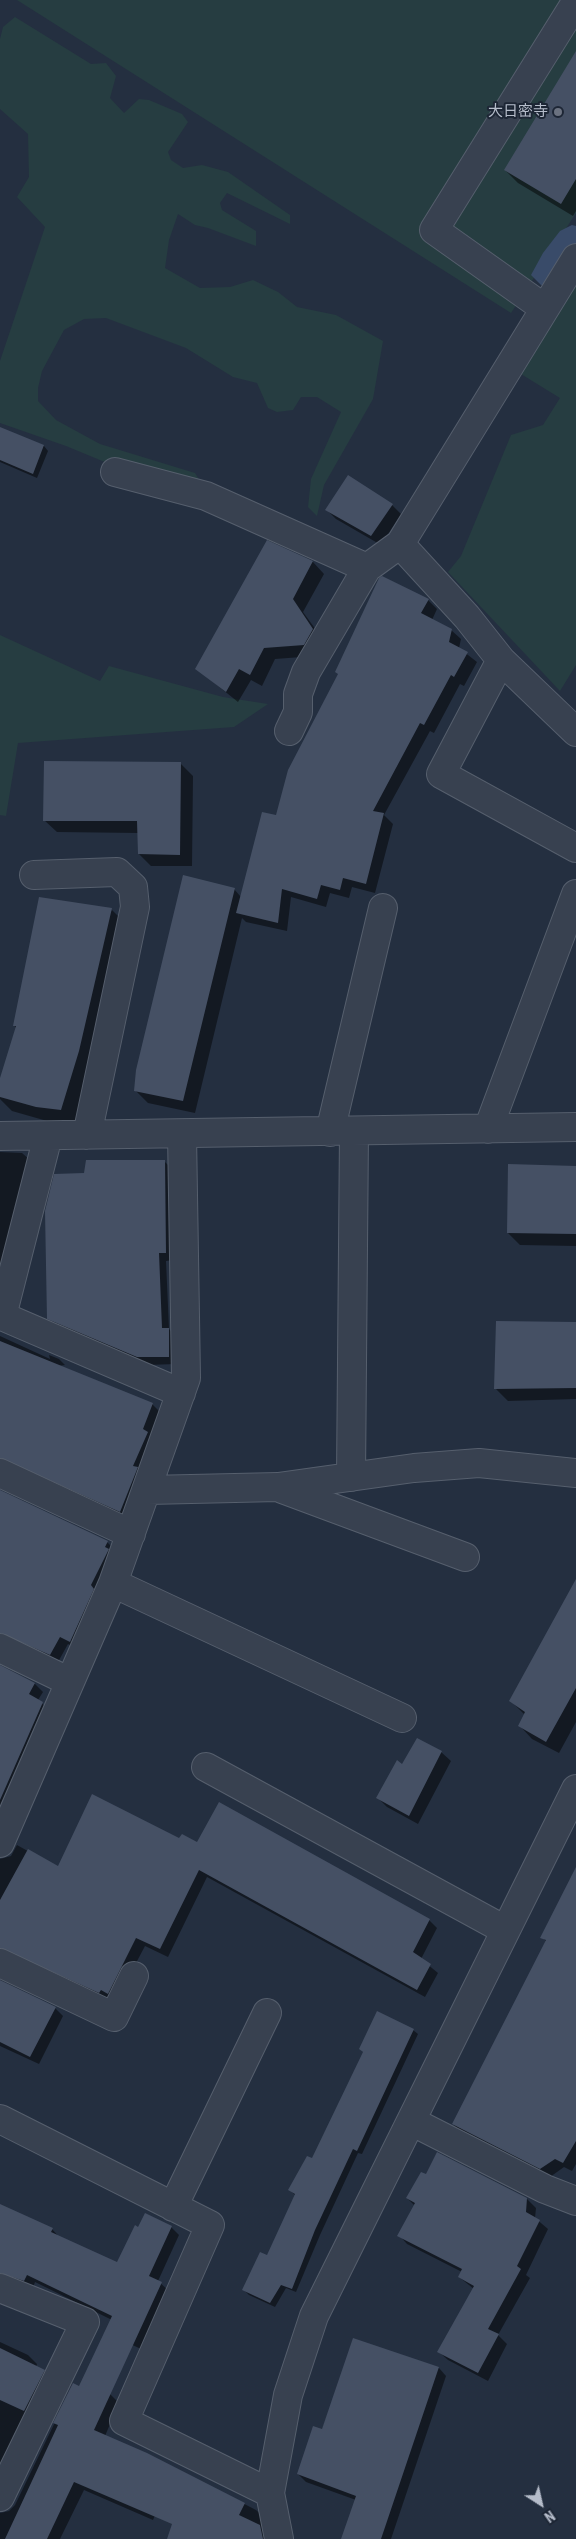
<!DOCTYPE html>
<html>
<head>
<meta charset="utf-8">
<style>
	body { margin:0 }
	#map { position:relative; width:576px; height:2539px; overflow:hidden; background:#242f40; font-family:"Roboto Condensed",sans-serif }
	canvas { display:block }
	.north { position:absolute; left:516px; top:2479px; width:50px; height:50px; -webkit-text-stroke:4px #1d2635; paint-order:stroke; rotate:145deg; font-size:14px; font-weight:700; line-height:20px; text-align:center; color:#b5bcca }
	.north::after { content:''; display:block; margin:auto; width:18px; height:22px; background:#b5bcca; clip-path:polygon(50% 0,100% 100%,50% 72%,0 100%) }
</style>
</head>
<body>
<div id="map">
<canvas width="576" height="2539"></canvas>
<div class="north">N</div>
</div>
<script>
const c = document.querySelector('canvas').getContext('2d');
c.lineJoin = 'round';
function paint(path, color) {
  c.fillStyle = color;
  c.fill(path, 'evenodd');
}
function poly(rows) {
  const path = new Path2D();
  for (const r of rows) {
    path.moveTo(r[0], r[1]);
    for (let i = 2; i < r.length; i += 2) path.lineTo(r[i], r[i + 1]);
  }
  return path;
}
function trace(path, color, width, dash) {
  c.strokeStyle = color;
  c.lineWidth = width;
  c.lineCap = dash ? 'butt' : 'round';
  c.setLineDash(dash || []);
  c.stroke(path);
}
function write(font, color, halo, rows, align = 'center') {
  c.font = font + ' "Roboto Condensed","Noto Sans JP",sans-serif';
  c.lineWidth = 4;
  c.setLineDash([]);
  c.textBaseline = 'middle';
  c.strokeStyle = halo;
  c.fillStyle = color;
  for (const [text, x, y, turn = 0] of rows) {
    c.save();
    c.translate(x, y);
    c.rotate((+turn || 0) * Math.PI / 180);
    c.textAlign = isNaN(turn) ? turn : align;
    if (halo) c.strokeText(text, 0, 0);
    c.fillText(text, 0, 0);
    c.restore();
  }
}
paint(poly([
	[17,0,576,0,576,213,511,313],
	[15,17,91,64,106,63,116,76,110,98,124,113,139,99,149,100,182,114,188,122,168,152,171,160,183,168,202,165,228,172,290,215,290,224,227,193,220,203,222,210,256,231,256,246,208,228,195,225,178,214,169,240,165,268,200,288,230,287,253,280,278,292,297,307,336,315,383,341,373,399,324,485,317,516,308,507,311,479,341,412,317,397,301,397,293,410,277,412,268,408,257,383,233,377,186,348,106,318,84,319,64,330,42,371,38,388,38,401,56,420,100,444,195,473,206,491,124,470,66,446,0,423,0,361,45,227,17,197,29,177,28,134,0,109,0,39,3,27],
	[576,274,576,665,560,691,448,572,461,556,511,435,543,425,560,398,516,371],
	[0,635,100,681,109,666,223,697,268,704,234,727,18,743,6,816,0,815]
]), '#263d41');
paint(poly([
	[572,225,576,226,576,250,550,288,541,285,531,275,543,253,560,231]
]), '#394b69');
paint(poly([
	[576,55,576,211,573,216,518,183,505,170],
	[1,429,44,446,48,451,37,478,0,462],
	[392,505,401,514,381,545,336,519,327,510],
	[267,542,313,562,324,574,303,612,324,641,315,656,275,659,262,686,251,680,238,702,197,669],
	[428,600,437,609,432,620,451,630,461,639,459,648,477,662,464,686,460,684,434,733,430,731,384,815,393,824,375,893,352,887,349,898,330,893,326,907,291,897,287,931,246,922,242,918,195,1113,148,1103,135,1090,234,889,241,897,277,817],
	[180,763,193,776,192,866,151,866,139,854,138,833,57,832,44,820],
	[112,910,128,926,77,1125,54,1123,12,1111,0,1099,0,1082,16,1028,14,1025],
	[0,1152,22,1153,30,1160,0,1301],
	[164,1161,172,1169,173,1260,166,1261,169,1329,177,1337,177,1364,146,1365,57,1326,49,1318],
	[576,1167,576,1246,520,1245,508,1233],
	[576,1323,576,1399,508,1401,496,1389],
	[0,1336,50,1359,49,1355,59,1359,65,1365,57,1366,152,1404,160,1412,128,1519,0,1467],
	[0,1492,107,1542,115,1550,78,1649,68,1644,58,1662,22,1644,0,1626],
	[576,1581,576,1722,559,1753,532,1739,520,1726,525,1715,510,1700],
	[0,1667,35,1684,43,1692,38,1700,50,1711,0,1818],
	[441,1752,451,1761,418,1824,387,1807,378,1798,402,1766],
	[180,1840,429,1920,437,1928,421,1959,438,1973,425,1997,207,1877,168,1957,145,1946,116,2001,107,2000,0,1958,0,1859,11,1856,17,1845,58,1868],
	[576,1873,576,2164,572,2171,564,2167,550,2177,462,2133,453,2124,547,1942,542,1937],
	[0,1980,55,2008,63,2016,39,2064,0,2046],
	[413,2030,418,2034,362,2154,358,2153,320,2235,296,2292,286,2288,275,2307,249,2295,244,2290,267,2256,296,2196,290,2190,313,2160,364,2053,360,2049],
	[407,2198,527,2199,536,2208,535,2218,548,2229,526,2275,530,2278,498,2335,507,2344,488,2381,448,2360,439,2352,474,2289,459,2277,462,2272,407,2244,399,2235,415,2206],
	[0,2205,52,2229,59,2237,118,2264,139,2229,171,2227,179,2235,158,2281,169,2291,143,2350,116,2337,112,2320,35,2282,33,2288,0,2276],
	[354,2340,439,2368,446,2376,391,2539,342,2539,356,2500,306,2482,298,2474,322,2430],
	[0,2342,28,2355,37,2364,36,2367,44,2371,53,2380,0,2488],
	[73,2385,110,2394,119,2403,105,2436,147,2454,256,2510,266,2519,268,2529,264,2539,161,2502,153,2520,84,2490,60,2539,0,2539,0,2513,9,2511,15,2505]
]), '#0007');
paint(poly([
	[576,51,576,179,561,204,504,170],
	[0,427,44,445,33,474,0,460],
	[348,475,393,504,371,536,325,510],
	[267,540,313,561,293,599,313,629,304,645,264,648,250,675,239,669,226,692,195,669],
	[382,576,429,599,421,613,452,629,449,642,468,652,454,677,451,675,424,725,420,723,373,811,384,813,366,884,343,878,340,890,321,885,317,899,282,889,278,923,236,913,262,812,276,815,288,770,338,674,335,672,379,578],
	[44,761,181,762,180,855,138,854,137,821,43,821],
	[183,875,235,888,183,1101,134,1091,136,1070],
	[39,897,112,908,79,1051,61,1110,36,1107,0,1097,0,1078,16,1026,13,1026],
	[86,1160,165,1160,166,1253,159,1253,162,1328,169,1328,169,1357,137,1357,47,1319,45,1211,54,1174,84,1173],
	[508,1164,576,1166,576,1234,507,1233],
	[496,1321,576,1322,576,1388,494,1389],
	[0,1341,153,1403,143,1429,148,1432,133,1466,138,1467,120,1512,0,1458],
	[0,1490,108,1541,105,1547,109,1549,91,1585,94,1589,70,1642,60,1637,50,1655,0,1633],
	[576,1579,576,1688,546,1742,518,1726,525,1712,509,1701],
	[0,1665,35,1683,29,1694,43,1702,0,1800],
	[417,1738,442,1751,409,1816,376,1798,397,1760,402,1764],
	[92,1794,179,1838,182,1834,197,1842,219,1802,430,1919,413,1952,431,1964,417,1990,199,1870,160,1949,136,1938,108,1994,101,1990,99,1993,0,1948,0,1900,28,1849,58,1866],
	[576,1867,576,2141,563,2163,555,2159,540,2169,452,2124,546,1940,540,1938],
	[0,1980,56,2007,30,2057,0,2042],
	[377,2011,414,2029,357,2151,353,2149,315,2230,292,2289,281,2285,270,2303,242,2290,260,2252,267,2255,295,2194,288,2190,307,2156,312,2158,363,2052,359,2049],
	[437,2152,527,2198,526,2212,540,2220,517,2266,521,2269,488,2329,499,2334,478,2373,437,2352,474,2286,458,2277,462,2269,397,2236,415,2203,406,2198,421,2172,426,2174],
	[0,2204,53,2228,51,2232,117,2262,135,2225,138,2227,145,2213,172,2226,149,2276,162,2282,94,2430,147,2453,245,2503,239,2515,260,2525,263,2539,167,2539,172,2524,74,2482,47,2539,5,2539,58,2425,53,2423,73,2383,79,2386,112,2316,27,2275,24,2281,0,2273],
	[353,2338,439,2367,381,2539,341,2539,356,2496,297,2474,313,2426,322,2429],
	[0,2348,45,2370,24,2411,0,2400]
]), '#455064');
const minor = poly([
	[576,258,400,544,467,617,501,660,576,732],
	[544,308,434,230,576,2],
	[115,472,206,496,367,568],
	[501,660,441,774,576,848],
	[289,731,298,712,298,694,306,672,367,568,400,544],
	[34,875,117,872,133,887,135,907,87,1135],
	[488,1129,576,894],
	[330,1132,383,908],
	[0,1136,576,1127],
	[48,1136,2,1316,181,1393],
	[0,1473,131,1534],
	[351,1477,354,1132],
	[282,1489,465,1557],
	[148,1490,278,1487,414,1468,479,1463,576,1473],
	[113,1583,402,1718],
	[0,1648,70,1682],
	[206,1767,505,1930],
	[0,1843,113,1583,186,1378,182,1134],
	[0,1963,114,2017,134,1976],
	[0,2119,210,2225,124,2421,270,2493],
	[411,2121,545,2189,576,2201],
	[173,2207,267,2013],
	[0,2288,85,2322,0,2497],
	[279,2539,270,2493,288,2395,314,2316,576,1789]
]);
trace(minor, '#565f6d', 30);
trace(minor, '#384150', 28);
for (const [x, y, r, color] of [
	[558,112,5,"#6b7280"]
]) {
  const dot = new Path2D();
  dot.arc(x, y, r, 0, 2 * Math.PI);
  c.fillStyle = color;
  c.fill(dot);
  trace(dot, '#1d2635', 2);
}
write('15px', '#b5bcca', '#1d2635', [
	["大日密寺",548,112]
], 'right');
</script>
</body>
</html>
